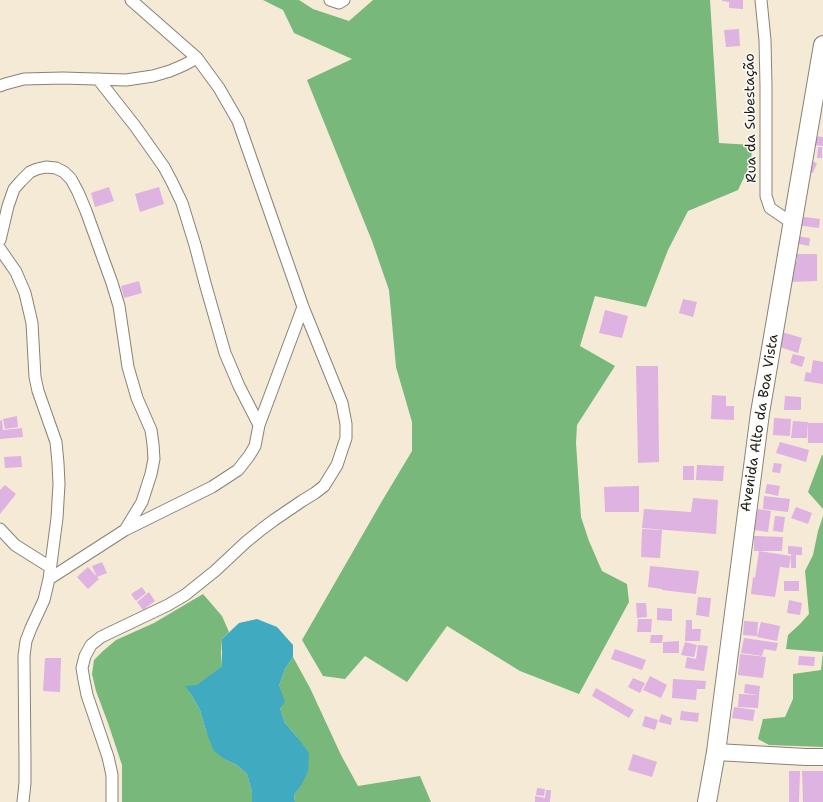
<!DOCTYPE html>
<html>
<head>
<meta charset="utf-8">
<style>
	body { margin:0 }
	canvas { display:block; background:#f5ead5 }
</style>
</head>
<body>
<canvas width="823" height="802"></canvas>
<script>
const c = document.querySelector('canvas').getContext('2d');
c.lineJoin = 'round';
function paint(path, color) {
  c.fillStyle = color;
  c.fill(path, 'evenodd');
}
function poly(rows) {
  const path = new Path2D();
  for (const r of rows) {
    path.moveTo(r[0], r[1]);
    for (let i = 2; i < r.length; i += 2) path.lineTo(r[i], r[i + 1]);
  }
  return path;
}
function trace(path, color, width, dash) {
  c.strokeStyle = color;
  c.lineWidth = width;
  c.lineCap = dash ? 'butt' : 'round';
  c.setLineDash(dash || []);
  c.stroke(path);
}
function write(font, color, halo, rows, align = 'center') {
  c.font = font + ' "Shantell Sans",sans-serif';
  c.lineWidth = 3;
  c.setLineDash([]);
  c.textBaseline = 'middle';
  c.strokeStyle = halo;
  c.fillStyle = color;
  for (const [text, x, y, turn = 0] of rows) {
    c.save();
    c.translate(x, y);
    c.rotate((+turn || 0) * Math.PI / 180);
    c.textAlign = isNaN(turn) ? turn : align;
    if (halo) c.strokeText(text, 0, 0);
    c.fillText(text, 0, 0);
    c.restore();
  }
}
paint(poly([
	[263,0,299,0,313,9,349,21,373,0,710,0,719,143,753,145,750,165,738,190,688,211,668,250,646,307,595,296,580,346,615,366,577,425,576,443,581,517,589,541,602,571,627,584,629,602,579,694,520,671,447,626,407,682,365,656,345,679,323,676,302,640,382,501,412,451,412,422,396,367,389,290,372,241,307,80,352,59,294,33,283,10],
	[822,455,823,455,823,509,808,492],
	[823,516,823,747,769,745,758,739,763,719,785,717,793,699,793,674,821,670,823,652,786,649,788,635,800,624,809,614,805,571,813,555,818,531],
	[203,594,222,616,229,632,222,639,221,653,222,666,197,686,186,687,192,696,200,710,206,731,226,760,237,765,247,774,252,792,252,802,122,802,122,765,108,723,96,691,92,674,94,660,103,651,116,640,154,623],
	[293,657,310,688,341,755,358,786,420,776,431,802,295,802,294,795,301,786,297,737,285,723,280,708,279,686,285,669]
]), '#78b87a');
paint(poly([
	[257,619,277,627,293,645,293,657,285,669,279,686,285,702,280,708,285,723,297,737,309,753,308,771,301,786,294,795,295,802,252,802,252,792,247,774,237,765,226,760,214,751,206,731,200,710,192,696,185,686,197,685,222,666,222,639,239,623]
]), '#40aac0');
paint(poly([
	[722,0,743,0,743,9,729,8,729,2,722,1],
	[739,29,740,46,726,47,724,30],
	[814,136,823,137,823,146,814,145],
	[818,147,822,147,822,158,817,158],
	[808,160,817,163,813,173,804,170],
	[109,187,114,201,95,207,91,193],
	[159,187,164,204,140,212,135,194],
	[798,216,820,219,819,228,796,225],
	[796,236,810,238,809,246,794,243],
	[797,254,817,254,817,281,788,282,787,262,797,261],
	[139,281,142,293,124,298,121,286],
	[683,299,697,302,693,317,679,313],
	[605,310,628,316,622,338,599,333],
	[782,332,802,338,798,353,777,346],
	[793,354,805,357,802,367,790,363],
	[813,360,823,362,823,384,804,381,806,372,811,373],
	[636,366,658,366,659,462,638,463],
	[712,395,726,396,726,406,734,406,734,420,711,419],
	[785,396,801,397,801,410,784,410],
	[17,416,18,427,5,429,3,419],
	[774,418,791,419,790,436,773,435],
	[2,420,3,430,22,428,23,437,0,439,0,421],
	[793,421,808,422,807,438,791,438],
	[808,423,823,423,823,443,808,443],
	[780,442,809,450,806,462,776,453],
	[21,456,22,467,5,468,4,457],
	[774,463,782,464,780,473,772,472],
	[697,465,724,466,723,481,696,480],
	[683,466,694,466,694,480,683,480],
	[767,484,780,486,778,496,765,493],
	[5,485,16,494,0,514,0,490],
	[639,486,639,512,605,512,604,487],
	[764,496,790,499,788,512,763,509],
	[693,498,718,500,716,534,642,528,644,509,691,512],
	[796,507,812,513,808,524,791,518],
	[758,509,771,511,768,532,754,530],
	[775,516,785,517,783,532,773,531],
	[642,529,662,530,660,558,641,557],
	[754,536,783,537,782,551,754,551],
	[788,546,802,547,802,555,796,555,796,568,791,568,791,552,791,554,788,554],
	[759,551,791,556,789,568,780,567,775,597,751,594,753,577,755,578],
	[102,562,107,573,97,577,92,566],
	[650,566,699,571,696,594,662,590,662,589,648,587],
	[88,567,99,579,88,589,77,577],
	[784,581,799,581,799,591,784,591],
	[142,587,146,593,136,601,131,594],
	[149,592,155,601,143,610,137,602],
	[698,597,711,598,709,617,696,615],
	[789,600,802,603,800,615,787,613],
	[636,603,646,603,647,617,637,618],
	[657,608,672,609,672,621,657,620],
	[638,619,652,619,651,632,637,632],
	[686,620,692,620,692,629,701,629,700,641,685,641],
	[744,621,758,622,757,636,743,635],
	[761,622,780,626,777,641,757,637],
	[651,635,663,635,662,643,650,643],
	[744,638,778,643,776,651,764,649,762,656,741,653],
	[679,641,679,653,663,653,663,642],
	[685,642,697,645,694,657,681,655],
	[698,645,708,646,704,671,685,668,687,657,696,659],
	[615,649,646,660,642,670,611,659],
	[740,654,766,657,763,678,738,675],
	[799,656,815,657,814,666,798,665],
	[45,658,61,658,60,692,43,691],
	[650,676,667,685,661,698,643,690],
	[633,678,645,683,640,693,628,687],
	[673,679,706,681,705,689,697,689,696,700,672,698],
	[745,684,760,686,759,695,744,693],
	[596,688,634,710,629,718,592,696],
	[739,694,759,695,758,708,738,707],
	[734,707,755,710,753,721,732,718],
	[681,711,699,713,698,722,680,720],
	[661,714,672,718,671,725,659,722],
	[645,716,658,720,655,730,642,726],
	[633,754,657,762,652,777,628,770],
	[789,771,800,771,799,802,789,802],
	[802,771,823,771,823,802,803,802],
	[537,788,545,789,544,796,536,795],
	[546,790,551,790,550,802,535,802,535,796,545,798]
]), '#deb2e1');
const street = poly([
	[330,0,339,3,344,0],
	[761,0,765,40,766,86,766,196,770,208,792,223],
	[98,79,135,126,164,167,172,182,182,203,195,245,205,283,225,353,239,386,259,425],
	[0,86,5,84,24,79,63,78,126,80,153,76,170,71,184,65,197,58,131,0],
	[0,240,8,206,14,189,21,181,30,172,37,169,46,167,56,168,64,172,71,179,78,192,86,211,112,283,119,306,128,367,137,398,151,430,153,444,154,459,151,474,142,502,125,530],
	[0,249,16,272,25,293,32,323,35,377,38,391,56,442,58,463,59,484,57,518,49,579,44,600,31,628,26,641,24,656,25,762,25,783,23,802],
	[0,529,15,545,50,567],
	[49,579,125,530,212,487,238,470,249,456,255,446,259,425,303,307],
	[112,802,112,775,108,757,87,695,84,680,82,668,85,656,91,645,101,637,168,605,185,595,215,571,246,542,262,529,274,520,302,501,315,493,324,486,337,465,346,438,346,424,342,403,303,307,238,121,219,88,197,58]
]);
const secondary = poly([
	[716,752,806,757,823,757]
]);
const primary = poly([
	[707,802,716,752,760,413,823,45]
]);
trace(street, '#888378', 13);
trace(secondary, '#888378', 18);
trace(primary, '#888378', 20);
trace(street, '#fff', 11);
trace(secondary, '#fff', 16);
trace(primary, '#fff', 18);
write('14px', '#1c1c1c', '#fdfcf7', [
	["Rua da Subestação",751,118,-91],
	["Avenida Alto da Boa Vista",760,423,-81]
]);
</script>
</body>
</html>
